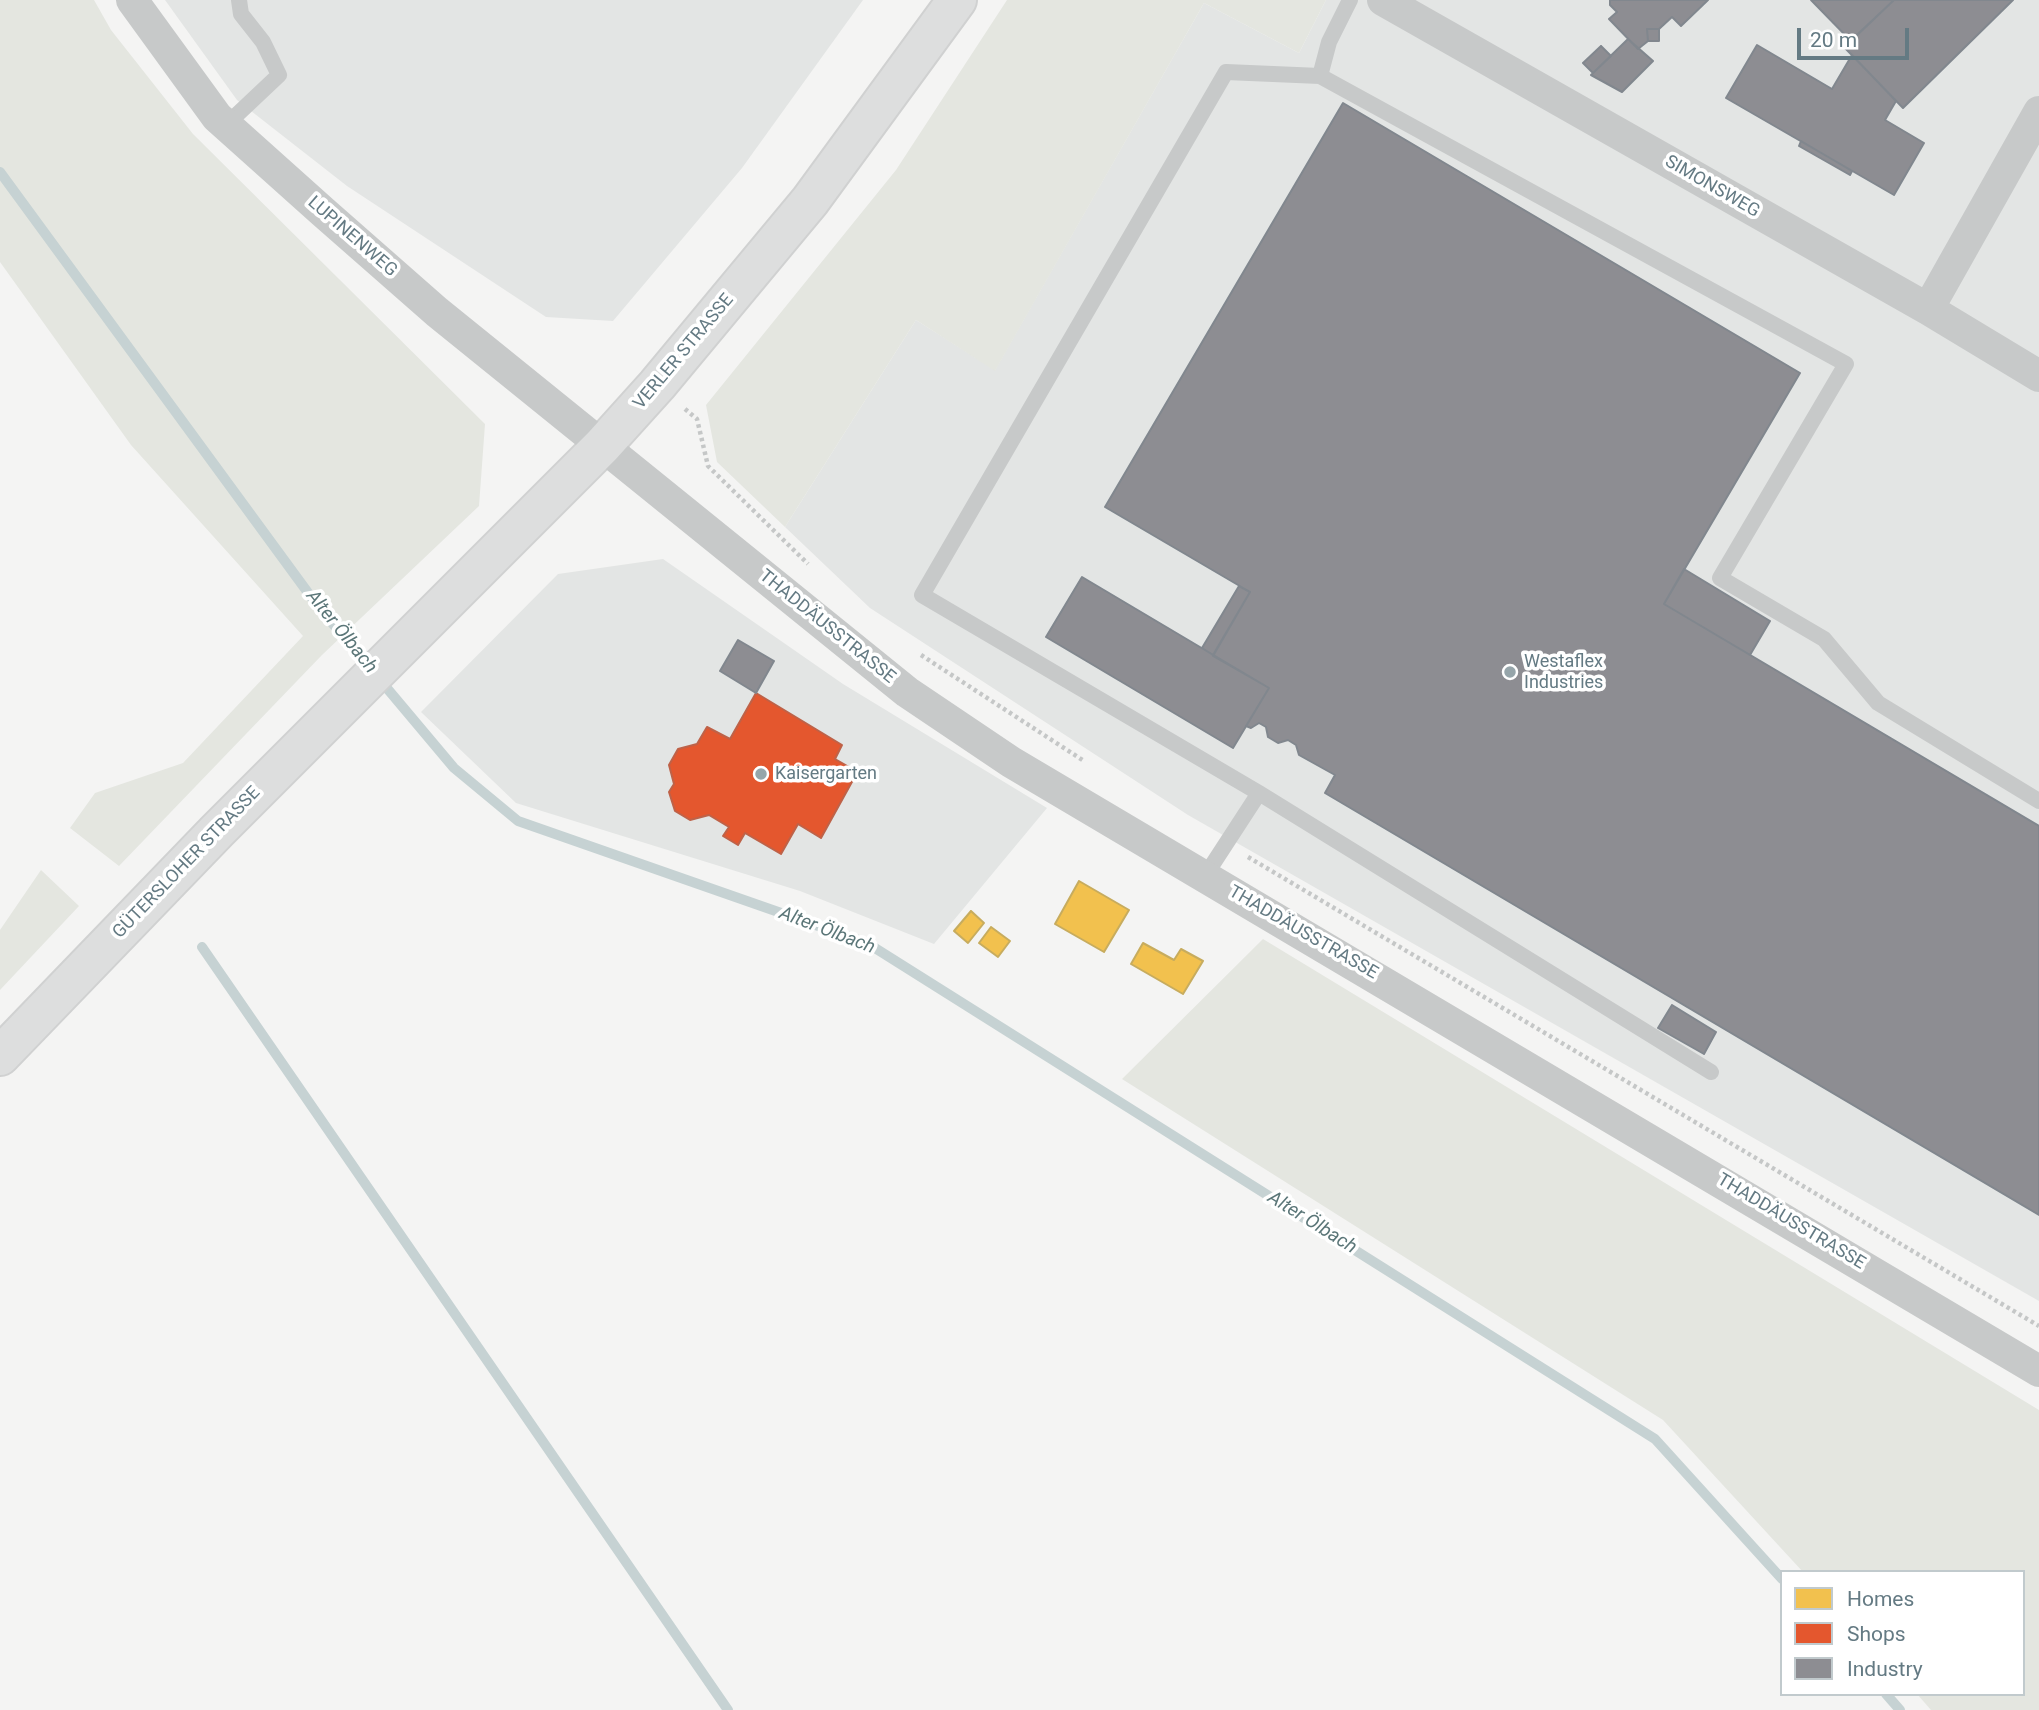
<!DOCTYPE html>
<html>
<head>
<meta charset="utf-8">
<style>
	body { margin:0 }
	#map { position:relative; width:2039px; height:1710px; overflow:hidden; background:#f4f4f3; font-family:Roboto,sans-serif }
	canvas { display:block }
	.legend { position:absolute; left:1780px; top:1570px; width:245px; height:126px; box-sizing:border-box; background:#fff; border:2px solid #c1cacd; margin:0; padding:9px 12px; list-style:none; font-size:21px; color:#647a83 }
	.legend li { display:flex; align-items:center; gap:14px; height:35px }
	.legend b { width:35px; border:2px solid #c1cacd }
	.scale { position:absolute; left:1797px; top:28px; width:112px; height:32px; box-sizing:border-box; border:4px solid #647a83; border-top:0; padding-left:9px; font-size:21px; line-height:24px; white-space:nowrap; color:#647a83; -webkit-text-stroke:5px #fff; paint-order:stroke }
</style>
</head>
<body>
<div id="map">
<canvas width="2039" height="1710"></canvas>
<ul class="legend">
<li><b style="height:19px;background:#f2c14e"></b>Homes</li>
<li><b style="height:19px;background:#e4572e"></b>Shops</li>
<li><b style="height:19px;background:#8d8d92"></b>Industry</li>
</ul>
<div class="scale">20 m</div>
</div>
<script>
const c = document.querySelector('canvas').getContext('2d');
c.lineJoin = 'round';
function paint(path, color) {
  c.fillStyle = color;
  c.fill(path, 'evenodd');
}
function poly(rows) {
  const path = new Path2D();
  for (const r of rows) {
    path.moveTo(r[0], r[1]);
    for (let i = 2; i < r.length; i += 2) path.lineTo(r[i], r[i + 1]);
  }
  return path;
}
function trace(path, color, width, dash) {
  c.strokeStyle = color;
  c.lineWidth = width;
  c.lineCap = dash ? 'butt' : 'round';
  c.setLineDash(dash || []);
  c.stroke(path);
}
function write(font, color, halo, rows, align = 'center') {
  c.font = font + ' Roboto,sans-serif';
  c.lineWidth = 7;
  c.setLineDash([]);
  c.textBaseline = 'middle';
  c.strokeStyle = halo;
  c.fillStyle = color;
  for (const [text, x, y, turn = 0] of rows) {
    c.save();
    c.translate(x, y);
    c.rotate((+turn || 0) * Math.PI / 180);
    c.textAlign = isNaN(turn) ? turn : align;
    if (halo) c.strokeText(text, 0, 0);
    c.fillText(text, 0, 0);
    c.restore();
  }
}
paint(poly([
	[165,0,863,0,742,168,613,321,546,317,347,186,237,100],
	[1326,0,2039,0,2039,1301,1188,815,870,608,785,527,916,320,995,370,1204,3,1299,53],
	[663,559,843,684,1047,808,934,944,800,891,516,803,421,712,558,574]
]), '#e3e5e4');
paint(poly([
	[0,0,94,0,111,30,193,134,485,424,479,506,322,655,119,866,70,828,95,793,183,763,303,636,131,445,0,262],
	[1007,0,1326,0,1299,53,1204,3,995,371,916,320,785,527,717,462,706,405,896,170],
	[41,870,79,906,0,990,0,930],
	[1263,939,2039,1410,2039,1710,1931,1710,1917,1694,2023,1694,2023,1572,1803,1572,1663,1420,1122,1079]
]), '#e4e6e0');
const homes = poly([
	[1079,881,1129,910,1104,952,1055,924,1079,881],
	[971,911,984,923,968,943,954,931,971,911],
	[991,927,1010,941,998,957,979,943,991,927],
	[1143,943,1174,960,1181,949,1203,961,1183,994,1131,964,1143,943]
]);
paint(homes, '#f2c14e');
trace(homes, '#c7ac5e', 2);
const shops = poly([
	[756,693,842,745,835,759,849,767,853,780,821,838,798,824,781,854,745,833,738,845,723,836,729,827,709,815,690,820,675,811,669,792,674,784,669,765,678,749,697,744,707,727,730,739,756,693]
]);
paint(shops, '#e4572e');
trace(shops, '#be6248', 2);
const industry = poly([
	[1610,0,1708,0,1681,26,1672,17,1659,29,1647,29,1648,41,1638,49,1609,19,1617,12,1610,5,1610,0],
	[1811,0,1894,0,1851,41,1811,0],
	[1894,0,2013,0,1903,108,1844,47,1894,0],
	[1647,29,1659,29,1659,41,1648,41,1647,29],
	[1628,39,1653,61,1622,92,1591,75,1628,39],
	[1757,45,1832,89,1852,55,1896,101,1885,120,1924,143,1894,195,1726,98,1757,45],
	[1601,46,1611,56,1593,73,1583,63,1601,46],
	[1343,103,1800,373,1664,604,2039,826,2039,1215,1325,793,1335,775,1299,755,1296,745,1288,740,1278,743,1268,737,1266,727,1259,723,1251,728,1246,726,1269,688,1213,656,1250,592,1105,507,1343,103],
	[1801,141,1852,171,1850,175,1799,146,1801,141],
	[1684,569,1770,621,1750,655,1664,604,1684,569],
	[1082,577,1269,688,1233,748,1046,637,1082,577],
	[1239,586,1250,592,1213,655,1202,648,1239,586],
	[738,640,774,661,756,693,720,671,738,640],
	[1672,1005,1716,1032,1704,1054,1658,1028,1672,1005]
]);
paint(industry, '#8d8d92');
trace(industry, '#81878e', 2);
trace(poly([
	[0,172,317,605,454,768,518,821,867,943,1655,1439,1782,1579],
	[202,947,728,1710],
	[1886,1694,1900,1710]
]), '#c6d2d3', 10);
const secondary = poly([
	[0,1056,217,831,602,446,657,385,810,201,957,0]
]);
trace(secondary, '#d0d1d1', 42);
trace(poly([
	[685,409,697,419,708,466,808,564],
	[921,655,1084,761],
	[1248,857,2039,1326]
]), '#c5c7c7', 4.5, [3.5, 3.5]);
trace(poly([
	[1320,76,1329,42,1350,0],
	[226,125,279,75,263,42,241,14,239,0],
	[1205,876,1259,793],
	[1711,1072,1259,793,922,595,1226,72,1320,76,1846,364,1720,578,1824,639,1878,703,2039,801]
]), '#c7c9c9', 16);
trace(poly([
	[132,0,217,117,322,211,437,312,907,692,1011,762,2039,1371],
	[1383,0,1928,309,2039,376],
	[1928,309,2039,112]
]), '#c7c9c9', 32);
trace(secondary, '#dddede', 38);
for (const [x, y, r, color] of [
	[1510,672,7,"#96a5aa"],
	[761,774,7,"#96a5aa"]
]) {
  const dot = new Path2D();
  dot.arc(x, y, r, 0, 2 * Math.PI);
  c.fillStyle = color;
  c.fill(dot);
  trace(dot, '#fff', 2.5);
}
write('18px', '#647a83', '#fff', [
	["SIMONSWEG",1712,187,30],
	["LUPINENWEG",352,237,41],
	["VERLER STRASSE",684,352,-50],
	["THADDÄUSSTRASSE",827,627,39],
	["GÜTERSLOHER STRASSE",187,863,-46],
	["THADDÄUSSTRASSE",1303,933,30],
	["THADDÄUSSTRASSE",1791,1222,31]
]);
write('18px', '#647a83', '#fff', [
	["Westaflex",1524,662],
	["Industries",1524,683],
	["Kaisergarten",775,774]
], 'left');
write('italic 19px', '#5b7678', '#fff', [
	["Alter Ölbach",341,632,51],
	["Alter Ölbach",827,931,21],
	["Alter Ölbach",1312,1223,32]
]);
</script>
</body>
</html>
